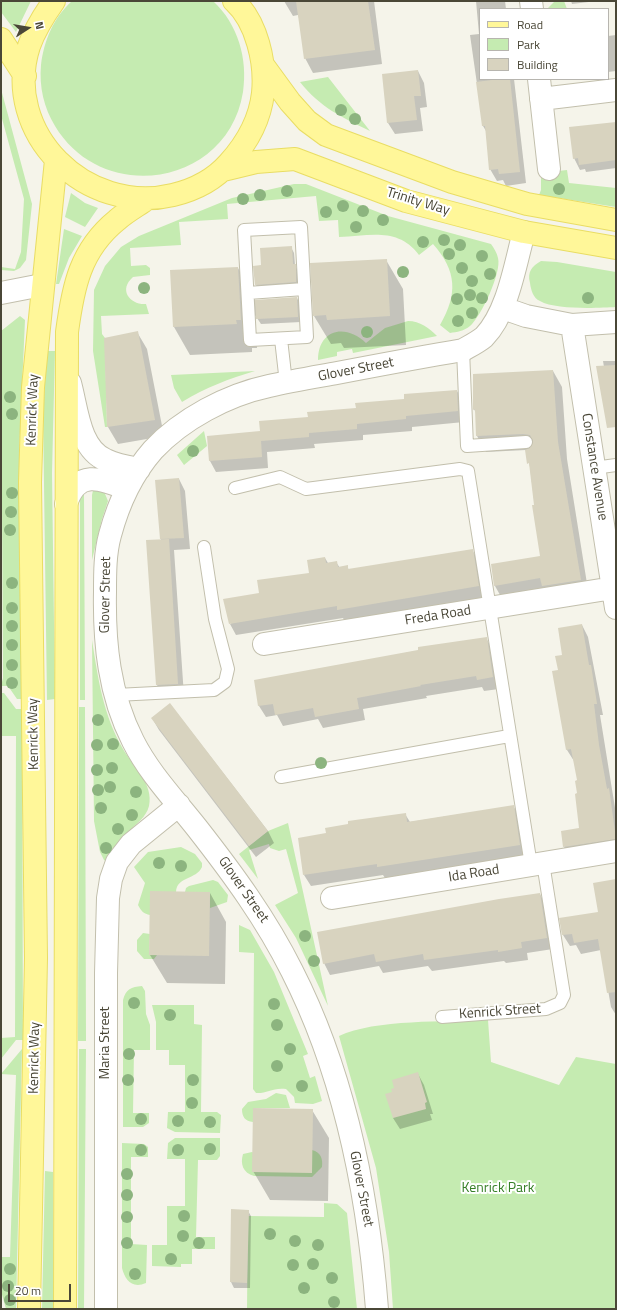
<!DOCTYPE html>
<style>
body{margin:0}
#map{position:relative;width:617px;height:1310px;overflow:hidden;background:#f5f4ea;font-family:"Titillium Web",sans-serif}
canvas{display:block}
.frame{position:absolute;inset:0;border:2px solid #4a4737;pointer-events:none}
.legend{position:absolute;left:479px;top:8px;width:130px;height:72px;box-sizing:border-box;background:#fff;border:1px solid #b7b5af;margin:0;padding:5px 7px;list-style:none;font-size:12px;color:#4a4737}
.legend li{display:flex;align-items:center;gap:8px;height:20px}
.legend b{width:20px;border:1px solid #b7b5af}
.north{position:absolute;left:8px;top:8px;width:40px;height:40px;-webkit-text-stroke:3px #fff;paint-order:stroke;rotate:78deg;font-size:11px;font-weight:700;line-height:16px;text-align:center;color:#4a4737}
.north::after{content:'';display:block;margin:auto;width:14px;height:18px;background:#4a4737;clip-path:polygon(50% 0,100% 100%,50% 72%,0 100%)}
.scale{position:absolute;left:8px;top:1284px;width:63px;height:18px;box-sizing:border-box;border:2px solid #4a4737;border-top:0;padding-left:5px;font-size:12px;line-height:14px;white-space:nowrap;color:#4a4737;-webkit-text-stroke:3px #fff;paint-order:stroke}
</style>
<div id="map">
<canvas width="617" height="1310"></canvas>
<div class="frame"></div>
<ul class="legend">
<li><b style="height:5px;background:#fff799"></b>Road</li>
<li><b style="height:11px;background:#c5ebb1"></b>Park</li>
<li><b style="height:11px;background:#d8d3bf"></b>Building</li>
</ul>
<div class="north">N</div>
<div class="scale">20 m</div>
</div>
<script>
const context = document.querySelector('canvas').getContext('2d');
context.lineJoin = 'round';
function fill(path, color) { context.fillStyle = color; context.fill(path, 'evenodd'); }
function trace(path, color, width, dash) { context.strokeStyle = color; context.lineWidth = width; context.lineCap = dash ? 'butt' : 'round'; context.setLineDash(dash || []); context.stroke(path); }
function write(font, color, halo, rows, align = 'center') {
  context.font = font + ' "Titillium Web",sans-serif'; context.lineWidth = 4; context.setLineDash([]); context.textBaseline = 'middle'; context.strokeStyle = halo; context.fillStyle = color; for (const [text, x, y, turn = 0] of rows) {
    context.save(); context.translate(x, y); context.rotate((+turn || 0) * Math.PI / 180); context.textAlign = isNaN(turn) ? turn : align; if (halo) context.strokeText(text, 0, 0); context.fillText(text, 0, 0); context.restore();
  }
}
fill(new Path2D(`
 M 1,1 L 31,1 L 16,32 L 1,12 Z
 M 72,1 L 213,1 C 238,24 248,59 243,92 C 228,186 103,206 55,126 C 44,108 39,87 41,65 C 44,41 53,18 72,1 Z
 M 555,1 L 564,1 L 567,9 L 547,9 Z
 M 328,77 L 370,131 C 340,116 321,108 300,82 Z
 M 1,89 L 32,204 L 26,260 L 20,268 L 14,271 L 1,270 L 1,267 L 15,269 L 21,252 L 24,199 L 1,115 Z
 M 567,170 L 569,183 L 616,188 L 616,207 L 539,195 L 541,190 L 541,173 Z
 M 294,184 L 306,184 L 388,216 L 491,244 C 494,248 497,253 498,258 C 502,272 481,317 470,326 C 464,331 457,332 450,333 L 440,325 C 458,294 457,271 433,244 L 419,255 C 398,227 370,236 339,237 L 338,220 L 319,221 L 316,196 L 227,204 L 228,219 L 179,222 L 181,245 L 130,248 L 131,266 L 146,265 L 150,268 L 150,275 L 133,277 C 118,290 130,305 146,304 L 149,314 L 101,316 L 102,334 L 105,338 L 107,427 L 105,427 L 93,351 L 94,290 L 105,266 L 121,247 L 139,236 L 232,198 Z
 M 71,193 L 85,203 L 98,208 L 85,227 L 65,217 Z
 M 64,229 L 82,236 L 69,258 L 59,284 L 56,284 Z
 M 541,261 L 557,262 L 616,272 L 616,307 C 598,308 555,310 540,301 C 533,298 531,290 530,283 C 527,272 532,266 541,261 Z
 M 20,316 L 25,320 L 19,454 L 23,699 L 17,699 L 8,686 L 1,686 L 3,678 L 1,331 Z
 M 408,321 C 420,321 429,328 437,336 L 353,353 L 352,349 L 337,352 L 337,356 L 318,360 C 318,329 346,323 366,343 L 385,328 Z
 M 47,351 L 55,351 L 52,473 L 55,699 L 47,700 L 43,413 Z
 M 255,371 C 229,379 206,387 182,402 L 174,388 L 171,375 Z
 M 204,431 L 207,446 L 184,465 L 177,455 Z
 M 94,486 L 103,489 L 108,501 L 102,519 L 92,560 L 92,495 Z
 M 84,494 L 85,700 L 80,700 L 80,497 Z
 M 92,640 C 98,678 103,715 123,749 C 133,766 154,784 149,806 C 146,818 136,823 129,832 C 122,842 116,853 109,863 L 104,860 L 100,852 L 94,821 Z
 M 1,693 L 4,693 L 16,709 L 22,709 L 23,1040 L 16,1040 L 1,1059 L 1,1038 L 15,1037 L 16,736 L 1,736 Z
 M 79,707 L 85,707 L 86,1041 L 78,1041 Z
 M 288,823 L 328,1006 L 296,938 L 275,905 L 298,893 L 286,849 L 279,851 L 270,848 L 269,844 L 249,850 L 258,879 L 239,854 L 268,831 Z
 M 181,847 L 195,854 L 202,863 L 202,867 C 196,880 177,876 176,892 L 150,915 C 144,914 141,911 138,905 L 145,883 L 134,867 L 148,852 Z
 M 213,880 L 218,882 L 228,895 L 227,902 L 210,908 L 210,892 L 185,892 L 186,888 L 189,886 Z
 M 239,925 L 250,930 L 274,972 L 308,1054 L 303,1056 L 310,1078 L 315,1076 L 322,1101 L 313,1104 L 295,1103 L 294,1097 L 286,1089 C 273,1087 266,1094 256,1093 L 253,1089 L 254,953 L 239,952 Z
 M 143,933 L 150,934 L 149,955 L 157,955 L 154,959 L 144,959 L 137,951 L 137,940 Z
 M 142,986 L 145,991 L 146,1014 L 150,1025 L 150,1050 L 134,1050 L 133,1113 L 149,1113 L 149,1123 L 143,1127 L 123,1127 L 123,1000 C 126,989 131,987 142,986 Z
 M 152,1005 L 194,1005 L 194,1024 L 202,1025 L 201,1112 L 217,1112 L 221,1115 L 220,1133 L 175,1132 L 167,1128 L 168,1112 L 185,1112 L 185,1065 L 169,1065 L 169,1050 L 156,1050 L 156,1022 Z
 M 488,1020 L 491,1062 L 559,1085 L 576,1057 L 616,1064 L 616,1309 L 393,1309 L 389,1252 L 376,1168 L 339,1036 C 375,1019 446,1022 488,1020 Z
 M 22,1049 L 16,1309 L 6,1309 L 1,1291 L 1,1257 L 10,1257 L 16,1075 L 1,1074 Z
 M 79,1049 L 86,1049 L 84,1309 L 78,1309 Z
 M 276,1093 L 286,1095 L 290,1108 L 253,1108 L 253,1122 C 245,1121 242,1117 242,1109 L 248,1102 L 266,1099 Z
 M 175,1138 L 220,1138 L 220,1156 L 217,1160 L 198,1160 L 196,1237 L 215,1237 L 215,1249 L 192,1249 L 192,1264 L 181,1264 L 181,1267 L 152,1266 L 152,1245 L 167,1245 L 167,1206 L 185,1206 L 185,1159 L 167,1159 L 168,1143 Z
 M 122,1143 L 144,1144 L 148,1147 L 148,1157 L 131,1157 L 131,1244 L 147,1245 L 146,1283 C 132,1289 125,1280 122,1268 Z
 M 312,1150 C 321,1152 323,1159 322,1167 L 312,1177 L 254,1176 C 243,1173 240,1164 243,1154 L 252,1152 L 312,1172 Z
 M 45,1171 L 53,1172 L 53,1309 L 42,1309 Z
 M 324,1203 L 337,1204 L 347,1213 L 357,1309 L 247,1309 L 248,1216 L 324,1217 Z`), '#c5ebb1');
fill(new Path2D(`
 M 284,1 L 374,1 L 382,64 L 313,73 L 305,58 L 299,18 L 298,15 L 293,16 Z
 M 476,1 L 505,1 L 506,9 L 480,9 L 480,79 L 514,79 L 526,183 L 506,186 L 503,180 L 497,181 L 490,169 L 486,131 L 483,126 L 470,35 L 479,34 Z
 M 571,1 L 597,1 L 572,4 Z
 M 616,35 L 616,71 L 608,72 L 608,36 Z
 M 418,71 L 424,83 L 427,107 L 420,108 L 423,131 L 395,134 L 388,123 Z
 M 616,123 L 616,168 L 586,172 L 585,169 L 580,170 L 574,158 Z
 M 291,247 L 294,253 L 295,265 L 298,271 L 299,287 L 259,290 L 256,285 Z
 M 386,260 L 403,289 L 406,345 L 344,348 L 341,343 L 331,344 L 314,316 Z
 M 238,268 L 254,296 L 255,301 L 297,298 L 300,304 L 301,322 L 261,324 L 255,315 L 257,348 L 252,348 L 252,352 L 190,355 L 174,327 L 171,271 Z
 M 137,332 L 147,349 L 164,436 L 118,444 L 108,427 L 106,339 Z
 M 603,361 L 616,361 L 616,411 L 604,367 Z
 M 553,371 L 562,387 L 567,459 L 589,596 L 504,602 L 495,586 L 492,565 L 541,557 L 530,467 L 526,450 L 486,452 L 477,436 L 476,413 L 474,409 Z
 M 457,391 L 463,402 L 464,422 L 412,427 L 412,431 L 363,435 L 363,440 L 314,444 L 315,448 L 267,452 L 268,468 L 216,472 L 210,461 L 208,437 L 261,432 L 309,418 Z
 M 179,479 L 185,491 L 190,549 L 174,550 L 184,696 L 163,697 L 157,685 L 148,541 L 161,540 L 156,481 Z
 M 472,550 L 479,561 L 485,597 L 345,622 L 343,618 L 236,635 L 230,624 L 310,574 L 325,558 L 328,563 L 336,562 L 340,568 L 347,566 L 349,570 Z
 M 582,625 L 588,637 L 603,715 L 600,715 L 616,814 L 616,851 L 571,858 L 564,847 L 580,829 L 578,781 L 574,761 L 567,750 L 553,672 L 559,671 L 563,656 Z
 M 486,638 L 493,650 L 499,689 L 484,691 L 482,687 L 426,696 L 427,698 L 363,709 L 365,720 L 323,728 L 318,719 L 283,726 L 277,715 L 266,717 L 259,706 L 255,681 Z
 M 170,704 L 268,831 L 274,843 L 256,857 L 159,730 L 152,718 Z
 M 513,806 L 520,817 L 526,856 L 385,878 L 383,875 L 311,886 L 304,875 L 327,833 L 405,814 L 410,822 Z
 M 616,880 L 616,1015 L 611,1007 L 601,950 L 581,954 L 576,945 L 570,946 L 563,935 L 561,919 L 599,913 Z
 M 210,893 L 226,922 L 225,984 L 167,983 L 150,955 Z
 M 540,894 L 546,906 L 553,949 L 527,953 L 528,960 L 506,963 L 504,961 L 432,971 L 428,966 L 383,973 L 379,966 L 330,975 L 324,963 Z
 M 418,1074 L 424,1085 L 433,1114 L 430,1114 L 432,1120 L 400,1129 L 393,1118 L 393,1092 L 395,1088 Z
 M 312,1110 L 329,1138 L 328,1201 L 270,1200 L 253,1171 Z
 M 232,1210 L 248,1211 L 251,1216 L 250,1288 L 234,1288 L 231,1282 Z`), '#0003');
fill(new Path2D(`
 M 296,1 L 368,1 L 375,50 L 304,59 Z
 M 418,70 L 421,96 L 414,96 L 417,120 L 387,123 L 382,74 Z
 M 500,79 L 510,79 L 520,172 L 499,174 L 498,169 L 489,170 L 485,126 L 482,126 L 476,82 Z
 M 616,122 L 616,160 L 579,165 L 578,158 L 573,159 L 569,127 Z
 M 292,246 L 293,264 L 296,264 L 296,282 L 255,285 L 253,266 L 261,265 L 260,248 Z
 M 387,259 L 390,316 L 327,320 L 326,315 L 313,316 L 310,263 Z
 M 238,267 L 241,320 L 236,320 L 237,324 L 173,327 L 170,270 Z
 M 297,297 L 298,317 L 256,319 L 255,300 Z
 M 138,331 L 155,420 L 107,427 L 104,338 Z
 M 616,365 L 616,427 L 607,428 L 596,366 Z
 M 553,370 L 558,442 L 581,580 L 542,586 L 540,578 L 494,586 L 491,564 L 540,556 L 532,505 L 534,505 L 529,463 L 527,464 L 525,450 L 530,448 L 533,441 L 530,435 L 523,434 L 476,436 L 475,409 L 473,410 L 473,374 Z
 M 457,390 L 458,411 L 406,416 L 406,419 L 357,424 L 357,429 L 309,433 L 309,437 L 261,441 L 262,457 L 209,461 L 207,436 L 260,431 L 259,421 L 308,417 L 307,412 L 356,408 L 355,403 L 404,399 L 404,394 Z
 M 179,478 L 184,538 L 160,539 L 155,480 Z
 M 169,539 L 178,684 L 156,685 L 146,540 Z
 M 473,549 L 479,586 L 337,610 L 337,606 L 229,624 L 223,599 L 259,593 L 257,580 L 309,573 L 307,560 L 325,557 L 326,563 L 337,561 L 338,567 L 348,565 L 348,569 Z
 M 582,624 L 589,665 L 591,665 L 597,704 L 594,704 L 599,745 L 607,789 L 609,788 L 616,839 L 563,847 L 561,831 L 579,828 L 575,794 L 577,793 L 575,781 L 577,780 L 571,749 L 566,750 L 552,671 L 558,670 L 555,656 L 562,655 L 558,628 Z
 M 487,637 L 493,677 L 477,680 L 476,676 L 420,685 L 421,686 L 357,698 L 359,709 L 315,717 L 313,708 L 275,715 L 273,704 L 258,706 L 254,680 L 418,650 L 418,647 Z
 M 170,703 L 268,831 L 249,846 L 151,718 Z
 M 514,805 L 520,845 L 377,867 L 377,864 L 303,875 L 298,838 L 326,833 L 325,828 L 348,824 L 348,821 L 406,813 L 407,822 Z
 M 616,879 L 616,992 L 607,993 L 598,939 L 574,943 L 572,934 L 562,935 L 559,918 L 598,912 L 593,883 Z
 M 150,891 L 210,892 L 209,956 L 149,955 Z
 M 540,893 L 547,938 L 521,942 L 522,948 L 498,952 L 498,950 L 424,960 L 423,954 L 376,962 L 374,954 L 323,964 L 317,932 L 499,899 Z
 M 418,1072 L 427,1102 L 425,1103 L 426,1109 L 393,1118 L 385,1094 L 392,1092 L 391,1089 L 394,1088 L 392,1080 Z
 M 253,1108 L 313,1109 L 312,1173 L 252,1172 Z
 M 231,1209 L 249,1210 L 247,1283 L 230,1282 Z`), '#d8d3bf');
const lane = new Path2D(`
 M 301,227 L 307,337 L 250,340 L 244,230 Z
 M 248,293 L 304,289
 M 281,339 L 286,383
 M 463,350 L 467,446 L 526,442
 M 594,468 L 616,465
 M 235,488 L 280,477 L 306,489 L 460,469 L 468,471 L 531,865
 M 116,695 L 214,690 L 225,682 L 228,669 L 215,619 L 204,547
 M 281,777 L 509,736
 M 442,1017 L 546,1009 L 560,1003 L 564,995 L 543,863`);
const street = new Path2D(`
 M 531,1 L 532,9
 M 539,79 L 549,169
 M 541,99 L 616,90
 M 1,293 L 42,285
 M 503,308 L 526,316 L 572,325 L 616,322
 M 572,325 L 616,608
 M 70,383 C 77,408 79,449 106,460 C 116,465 128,467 139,469
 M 66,504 C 77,469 100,478 127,489
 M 264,644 L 613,588
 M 332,898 L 616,851
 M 106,1309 L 106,973 L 108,898 L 111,879 L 117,862 L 131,844 L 179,805
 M 377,1309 C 368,1193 345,1075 292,971 C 266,919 233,874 197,828 C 175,800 149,773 133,741 C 109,694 104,643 105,592 C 105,573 105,553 110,535 C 118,505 132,474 153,450 C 182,419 227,395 269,386 C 291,381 315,377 337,373 C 379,365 421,357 463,350 C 470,346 478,342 484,337 C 508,312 515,265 524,232`);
const primary = new Path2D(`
 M 54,1 C 44,15 35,29 29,46 C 1,133 86,216 173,195 C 194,190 215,179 229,163 C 247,143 260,120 263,93 C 266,63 257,22 234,1
 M 1,39 L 25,76
 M 263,65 L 290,102 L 307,121 L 326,135 L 452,182 L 527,204 L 616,220
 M 223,170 L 256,162 L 295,159 L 406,201 L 524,232 L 616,248
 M 29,1309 L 36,958 L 30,482 L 33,387 L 56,160
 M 65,1309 L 67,332 C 73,287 80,250 117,220 C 126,212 137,206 147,199`);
trace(lane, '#c2bfac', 14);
trace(street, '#c2bfac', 24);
trace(primary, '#e9dd64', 24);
trace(lane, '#fff', 12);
trace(street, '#fff', 22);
trace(primary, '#fff799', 22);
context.fillStyle = '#8cb47f';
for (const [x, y] of [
 [341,110],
 [355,119],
 [559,189],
 [287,191],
 [260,195],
 [243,199],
 [343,206],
 [363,211],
 [326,212],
 [383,220],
 [356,227],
 [444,240],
 [423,242],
 [460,245],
 [449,254],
 [482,256],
 [462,268],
 [403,272],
 [490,274],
 [472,281],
 [144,288],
 [470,295],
 [482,298],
 [588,298],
 [457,299],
 [472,313],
 [458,321],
 [367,332],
 [10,397],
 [12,414],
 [193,451],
 [12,493],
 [11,512],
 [10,530],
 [12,583],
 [12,608],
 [12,626],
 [12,645],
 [12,665],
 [12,683],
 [98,720],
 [113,744],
 [97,745],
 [321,763],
 [112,768],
 [97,770],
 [110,787],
 [98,790],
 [136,792],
 [101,808],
 [132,815],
 [118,829],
 [106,848],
 [159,863],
 [181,866],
 [305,936],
 [314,961],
 [134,1003],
 [274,1004],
 [170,1015],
 [277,1025],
 [290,1049],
 [129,1054],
 [277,1066],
 [128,1080],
 [193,1080],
 [302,1086],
 [192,1103],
 [141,1119],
 [178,1121],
 [210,1122],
 [210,1149],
 [141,1150],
 [178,1150],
 [127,1174],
 [127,1195],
 [184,1216],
 [127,1217],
 [270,1234],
 [183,1236],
 [295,1241],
 [127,1243],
 [199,1243],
 [318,1245],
 [171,1259],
 [313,1264],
 [293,1265],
 [10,1269],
 [135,1274],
 [332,1278],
 [8,1286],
 [304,1288],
 [10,1300],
 [334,1302]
]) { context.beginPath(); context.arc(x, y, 6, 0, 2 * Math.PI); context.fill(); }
write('14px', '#4a4737', '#fff', [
 ["Trinity Way",418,202,17],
 ["Glover Street",356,370,-11],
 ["Kenrick Way",33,410,-88],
 ["Constance Avenue",594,467,81],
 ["Glover Street",106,595,-89],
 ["Freda Road",438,616,-9],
 ["Kenrick Way",34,734,-91],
 ["Ida Road",474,874,-9],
 ["Glover Street",243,890,55],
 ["Kenrick Street",500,1012,-4],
 ["Maria Street",106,1043,-90],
 ["Kenrick Way",35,1058,-89],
 ["Glover Street",361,1189,79]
]);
write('14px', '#367f27', '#fff', [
 ["Kenrick Park",498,1189]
]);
</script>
